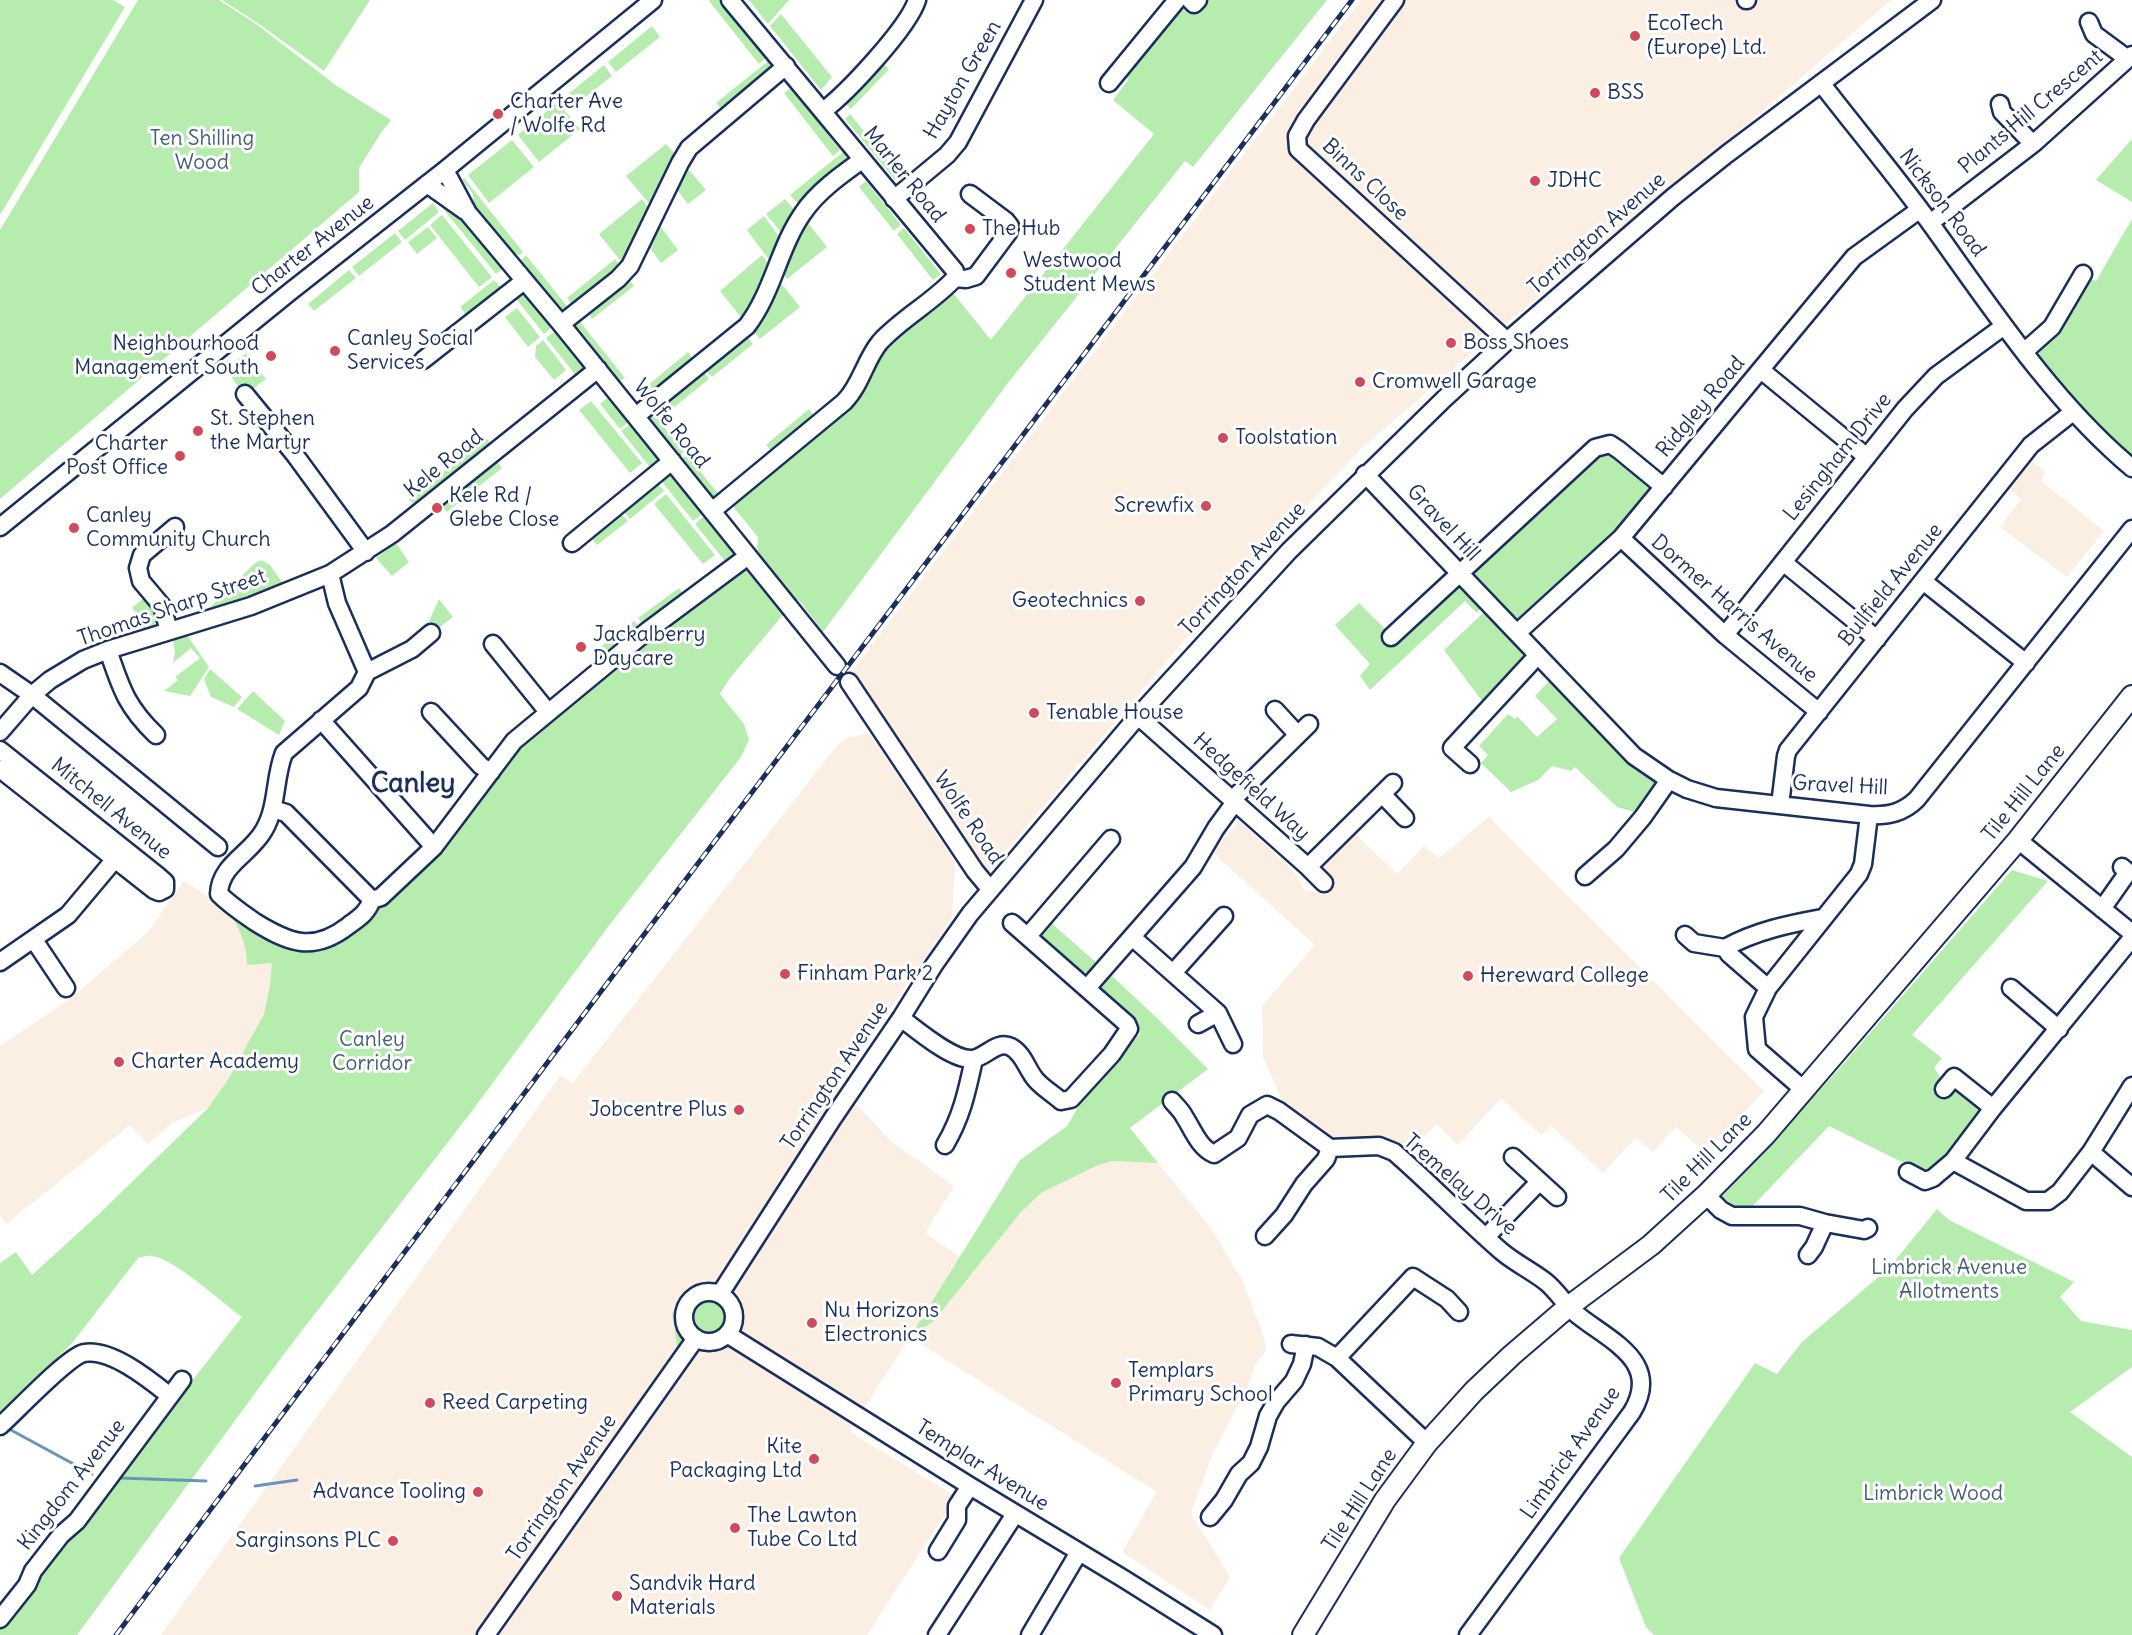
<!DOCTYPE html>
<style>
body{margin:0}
canvas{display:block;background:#fff}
</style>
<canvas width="2132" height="1635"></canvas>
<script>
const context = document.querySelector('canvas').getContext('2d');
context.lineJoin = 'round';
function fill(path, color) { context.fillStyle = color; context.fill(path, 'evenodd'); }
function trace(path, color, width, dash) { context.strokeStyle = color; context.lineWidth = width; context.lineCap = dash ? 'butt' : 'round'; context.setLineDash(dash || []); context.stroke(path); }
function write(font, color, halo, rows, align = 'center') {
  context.font = font + ' Delius,sans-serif'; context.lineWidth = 6; context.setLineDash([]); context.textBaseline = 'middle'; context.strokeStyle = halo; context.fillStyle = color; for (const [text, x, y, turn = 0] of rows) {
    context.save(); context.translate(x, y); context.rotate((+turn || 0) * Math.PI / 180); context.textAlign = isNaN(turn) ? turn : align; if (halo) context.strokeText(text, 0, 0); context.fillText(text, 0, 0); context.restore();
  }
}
fill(new Path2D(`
 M 1361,0 L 1891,0 L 1697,167 L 1497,331 L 1360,450 L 1221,597 L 986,874 L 850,674 Z
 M 2030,460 L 2045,471 L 2041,481 L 2104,531 L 2067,577 L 2000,527 L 2021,499 L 2007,487 Z
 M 870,733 L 955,862 L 952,918 L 838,1085 L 892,1142 L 954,1186 L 925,1233 L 961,1257 L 911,1336 L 934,1321 L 1021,1212 L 1041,1193 L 1096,1166 L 1112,1161 L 1158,1163 L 1210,1227 L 1242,1280 L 1264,1337 L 1266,1351 L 1256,1363 L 1246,1390 L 1213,1453 L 1191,1513 L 1230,1577 L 1210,1610 L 1122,1552 L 1157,1492 L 910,1337 L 849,1431 L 956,1497 L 867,1635 L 161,1635 L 561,1075 L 572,1084 L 836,747 L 846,738 Z
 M 1489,817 L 1764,1091 L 1706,1154 L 1676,1127 L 1653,1152 L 1636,1137 L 1603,1173 L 1551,1126 L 1541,1135 L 1501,1098 L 1458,1145 L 1436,1124 L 1410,1152 L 1387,1139 L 1365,1136 L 1334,1141 L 1283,1103 L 1263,1056 L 1262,1006 L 1315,945 L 1212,852 L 1239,821 L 1290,867 L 1305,890 L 1318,892 L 1332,877 L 1323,868 L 1322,864 L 1353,832 L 1397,874 L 1424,846 L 1439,858 Z
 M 184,881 L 226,907 L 242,932 L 247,951 L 272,963 L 270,985 L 264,1014 L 250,1042 L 229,1078 L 208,1108 L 172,1123 L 148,1144 L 130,1125 L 6,1224 L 0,1216 L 0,1046 L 70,999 L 148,932 Z`), '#fbeee3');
fill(new Path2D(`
 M 0,0 L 113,0 L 125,7 L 0,215 Z
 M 138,0 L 219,0 L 256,24 L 337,86 L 391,120 L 381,133 L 359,168 L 359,192 L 0,499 L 0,230 Z
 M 222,0 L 370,0 L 324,71 L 262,26 Z
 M 710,0 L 719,0 L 766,58 L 759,64 L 709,1 Z
 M 749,0 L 789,0 L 768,24 Z
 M 1205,0 L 1327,0 L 1193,167 L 1185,161 L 1008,383 L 823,632 L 799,600 L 782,616 L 730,678 L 720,694 L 744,724 L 749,740 L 741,757 L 611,923 L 472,1111 L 287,1350 L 77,1635 L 0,1635 L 0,1629 L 33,1585 L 38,1574 L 73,1533 L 242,1317 C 221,1302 175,1259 152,1256 C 148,1255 142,1257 138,1258 L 73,1342 L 0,1413 L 0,1263 L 16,1252 L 32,1275 L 100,1213 L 208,1108 L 229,1078 L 264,1014 L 270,985 L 272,963 L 247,965 C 247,941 238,927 226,907 L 283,944 L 353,932 L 434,858 L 482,799 L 524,741 L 593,689 L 644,645 L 760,556 L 757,552 L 758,537 L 730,503 L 853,403 L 883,351 L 953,293 L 991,340 L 1154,134 L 1113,100 L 1128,80 L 1126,74 L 1178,8 L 1192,13 L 1198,12 Z
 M 781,14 L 832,77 L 821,90 L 770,26 Z
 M 652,26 L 660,37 L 616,72 L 608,62 Z
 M 768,61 L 776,70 L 724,112 L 716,103 Z
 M 880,61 L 889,69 L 851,109 L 845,103 Z
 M 604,65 L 612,76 L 569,110 L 561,100 Z
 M 791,88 L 840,150 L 833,156 L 784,93 Z
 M 558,102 L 580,129 L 539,162 L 518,135 Z
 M 850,114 L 899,175 L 895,180 L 845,119 Z
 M 512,140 L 534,167 L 489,203 L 468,175 Z
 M 2131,140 L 2132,141 L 2132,202 L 2096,180 Z
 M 666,144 L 677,156 L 653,208 L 626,176 Z
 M 843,152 L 850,162 L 801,207 L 790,195 Z
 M 684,164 L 706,190 L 688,204 L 674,186 Z
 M 464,178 L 523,252 L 520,255 L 513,253 L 474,205 L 473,194 L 462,180 Z
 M 866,181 L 901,225 L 894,231 L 859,187 Z
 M 443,196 L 507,265 L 496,274 L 436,200 Z
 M 642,199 L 651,211 L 624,265 L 599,234 Z
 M 785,199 L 796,212 L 785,237 L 766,214 Z
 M 433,203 L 439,212 L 405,240 L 398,231 Z
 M 442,215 L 492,277 L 479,287 L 430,225 Z
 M 764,216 L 783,242 L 772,264 L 747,230 Z
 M 804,218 L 827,247 L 787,279 L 780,271 Z
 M 2132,219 L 2132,458 L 2084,415 L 2039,355 L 2041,344 L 2087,277 L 2096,281 Z
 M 657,222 L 678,250 L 661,263 L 647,244 Z
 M 428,227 L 437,238 L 417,254 L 408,242 Z
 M 904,228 L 941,274 L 933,280 L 897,234 Z
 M 395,233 L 402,242 L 359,276 L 352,267 Z
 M 526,255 L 570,310 L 562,313 L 522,265 L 522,259 Z
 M 762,255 L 771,267 L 744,321 L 720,291 Z
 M 615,259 L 621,268 L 574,307 L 567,298 Z
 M 349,270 L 356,278 L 314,311 L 308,304 Z
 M 627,277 L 634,286 L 592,319 L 586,310 Z
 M 777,278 L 800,307 L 760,339 L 752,329 Z
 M 494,280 L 503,290 L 468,318 L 460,307 Z
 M 521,291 L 528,293 L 554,325 L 544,334 L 513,295 Z
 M 517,308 L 540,337 L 528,347 L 505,317 Z
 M 577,318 L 625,378 L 617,383 L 572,327 L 572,323 Z
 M 555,331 L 558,331 L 587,369 L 578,378 L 546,338 Z
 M 746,335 L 753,344 L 712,377 L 704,368 Z
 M 543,340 L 566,370 L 554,380 L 535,357 L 536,346 Z
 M 688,352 L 695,362 L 649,400 L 641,391 Z
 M 246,353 L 266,379 L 251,390 L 248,386 L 241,391 L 226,369 Z
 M 702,370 L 709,379 L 662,417 L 654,408 Z
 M 610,396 L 631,420 L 620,429 L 600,404 Z
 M 591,401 L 642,463 L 630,473 L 579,410 Z
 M 809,409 L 816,418 L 773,453 L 766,445 Z
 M 651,411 L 684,452 L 677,458 L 648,419 Z
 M 633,422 L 659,457 L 657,466 L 653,471 L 621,431 Z
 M 486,438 L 493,446 L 418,505 L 408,500 Z
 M 1610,451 L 1656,488 L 1625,528 L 1523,622 L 1516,622 L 1467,568 L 1595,453 Z
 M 687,455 L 720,496 L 711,499 L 680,460 Z
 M 496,460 L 502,468 L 447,512 L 440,504 Z
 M 671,472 L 705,512 L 693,521 L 659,478 Z
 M 656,481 L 664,491 L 630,519 L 621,508 Z
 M 666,494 L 715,555 L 703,564 L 654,504 Z
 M 618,510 L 628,521 L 597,545 L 588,534 Z
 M 707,514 L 735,550 L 737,555 L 729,566 L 695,524 Z
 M 396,543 L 409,562 L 392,576 L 376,558 Z
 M 261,560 L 270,565 L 284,585 L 207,610 L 255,563 Z
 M 1457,585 L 1464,590 L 1481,608 L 1477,613 L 1465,601 L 1370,690 L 1360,676 L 1370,664 L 1335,625 L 1359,603 L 1396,640 Z
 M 679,588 L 684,595 L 646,624 L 642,623 L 638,618 Z
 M 145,597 L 157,612 L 158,620 L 154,626 L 141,630 L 136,613 L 132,608 Z
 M 439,599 L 453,617 L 436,630 L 429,621 Z
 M 1484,612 L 1527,659 L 1474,719 L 1469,712 L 1482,701 L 1444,650 Z
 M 634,621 L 638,625 L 634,632 L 601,660 L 599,659 L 597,655 L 601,652 L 598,649 Z
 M 187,635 L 209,667 L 190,696 L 164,691 L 178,680 L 175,677 L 200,658 L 191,648 L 173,663 L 175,652 L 173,640 Z
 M 210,669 L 242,697 L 234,707 L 211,697 L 204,679 Z
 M 1550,680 L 1627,761 L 1656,782 L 1656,785 L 1637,813 L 1617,807 L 1575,767 L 1571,771 L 1552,766 L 1538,780 L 1511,792 L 1481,763 L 1488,755 L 1479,746 L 1508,714 L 1515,719 L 1517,716 L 1537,737 L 1557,719 L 1535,696 Z
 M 253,691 L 285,721 L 279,735 L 237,709 Z
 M 2012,870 L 2048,881 L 1912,1035 L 1942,1058 L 1934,1068 L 1942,1079 L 1938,1091 L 1945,1097 L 1953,1091 L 1963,1093 L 1982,1111 L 1934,1174 L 1926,1178 L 1910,1166 L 1829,1126 L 1746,1213 L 1722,1197 L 1837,1071 Z
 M 1049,921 L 1098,964 L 1088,973 L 1079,971 L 1039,935 Z
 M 1112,976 L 1156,1017 L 1208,1069 L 1130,1128 L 1158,1163 L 1112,1161 L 1096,1166 L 1041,1193 L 1021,1212 L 934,1321 L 910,1337 L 1020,1160 L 1067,1126 L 1087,1092 L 1140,1034 L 1136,1022 L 1101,988 Z
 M 1937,1209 L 1949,1220 L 2074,1282 L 2060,1297 L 2081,1321 L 2132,1330 L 2132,1367 L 2070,1412 L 2132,1457 L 2132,1635 L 1654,1635 L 1646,1627 L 1619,1558 L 1755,1363 L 1777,1374 L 1802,1342 L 1889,1268 Z
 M690 1318a19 19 0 1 1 38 0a19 19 0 1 1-38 0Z
 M 672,1311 L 675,1314 L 684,1344 L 631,1418 L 627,1418 L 677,1347 Z`), '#b6edaf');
trace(new Path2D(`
 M 9,1429 L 92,1474
 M 120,1478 L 206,1481
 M 255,1486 L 297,1480`), '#6a93bd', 3);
const minor = new Path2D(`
 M 730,0 L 955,271 L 955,278
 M 1190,0 L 1194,4 L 1198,0
 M 1395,0 L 1306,120 L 1297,136 L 1298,149 L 1507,341
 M 1746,0 L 1747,0
 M 2089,22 L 2094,34 L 2128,59
 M 1109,83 L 1177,0
 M 1821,83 C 1858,131 1897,177 1933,227 C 1992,309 2054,403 2132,468
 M 2000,104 L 2002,112 L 2033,144
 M 823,111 C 847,93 908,28 917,0
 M 445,170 L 468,213 L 561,324 L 837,666
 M 427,184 L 465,211
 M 894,199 L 947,155 L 958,142 L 1034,0
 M 1930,223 L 2033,144 L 2132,55
 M 955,278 L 966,279 L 976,276 L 1008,233 L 1010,226 L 1006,221 L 970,194
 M 561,324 L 618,279 L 630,266 L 680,163 L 689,148 L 786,66
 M 2025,351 L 2052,327 L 2083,274
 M 423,360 L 524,281
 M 1761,370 L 1867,457
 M 245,394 L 295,455 L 366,552
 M 636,416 L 747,326 C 773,292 779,247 803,213 C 817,192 841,175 862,160
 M 1365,474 L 1634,756 L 1669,780 L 1687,789 L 1716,798 L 1869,815 C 1888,816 1903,813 1917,799 L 2132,529
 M 712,511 L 844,402 C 861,385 865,360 880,342 C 902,318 933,302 955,278
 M 0,527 L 291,291 L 445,170 L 653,0
 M 1621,538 L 1725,635 L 1819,712
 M 572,543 L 672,461
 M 1783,562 L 1877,639
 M 330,574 L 337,603 L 367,672 L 359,688 L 284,753 C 274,778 278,806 264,830 C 251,854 220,864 219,894 C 230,905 242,913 255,922 C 289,943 313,953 348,926 C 360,917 366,914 372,900 L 381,897 L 434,847 L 514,741 L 646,632 L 748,556
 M 1923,581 L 2026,663
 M 169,631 L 162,606 L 141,581 L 138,568 L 142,555 L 175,527
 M 1517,633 L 1621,538 L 1854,257 L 1919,210
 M 1725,635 L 1905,409 L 1936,376 L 2004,326
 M 1391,637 L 1595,448 L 1610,444 L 1619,450 L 1664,487
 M 493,644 L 548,712
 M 108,650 C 121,688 126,706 156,735
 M 367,672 L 412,649 L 431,633
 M 0,673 L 32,695 L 218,847
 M 849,682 L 975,871 L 990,889
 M 1275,710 L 1297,734
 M 431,712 L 481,766 L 491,772
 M 1138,716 L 1308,867 L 1393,783
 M 321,720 L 434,847
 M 0,732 L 32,695 L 50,680 L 83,660 L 108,650 L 251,606 L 330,574 L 392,534 L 598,369
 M 0,750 L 157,875 L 165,882 L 165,889 L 159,892 L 154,890 L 0,769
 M 1470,764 L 1452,748 L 1538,655
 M 1383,795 L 1405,818
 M 1232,800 L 1309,724
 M 1780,805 L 1786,756 L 1788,750 L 2031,445 L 2073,412
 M 273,809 L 286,813 L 372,900
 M 2018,840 L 2132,933
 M 1308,867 L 1324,883
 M 1585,876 L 1616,849 L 1643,817 L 1669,780
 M 2102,909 L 2128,872 L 2122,867
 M 1685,935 L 1694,943 L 1725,948
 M 1028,936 L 1111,839
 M 1132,937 L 1218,1013 L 1233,1044
 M 34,940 L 66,988
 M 0,962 L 68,915 L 115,859 L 119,850
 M 1173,973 L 1224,916
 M 1087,988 L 1193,867 L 1216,828 L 1235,802
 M 1768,988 L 1729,954 L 1725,948 C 1755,931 1789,924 1822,918
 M 2011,988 L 2059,1029
 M 901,1018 C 917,1030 953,1061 973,1059 C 986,1057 997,1040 1011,1047 C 1024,1054 1027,1070 1036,1080 C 1043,1088 1053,1094 1061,1101 L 1071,1099 L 1112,1054 L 1129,1029 L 1127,1024 L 1012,923
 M 1198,1024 L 1218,1013
 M 1944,1089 L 1954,1077 L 1993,1108
 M 1804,1090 L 1757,1049 L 1754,1017 L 1768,988 L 1859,874 L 1863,864 L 1869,815
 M 1172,1101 C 1176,1106 1181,1110 1184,1116 C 1192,1128 1199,1148 1214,1154 L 1238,1138 L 1250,1115 L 1267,1105 L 1279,1111 L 1330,1148 L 1379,1146 L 1394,1152 C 1431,1184 1464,1219 1501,1251 C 1515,1263 1532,1271 1546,1282 C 1557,1291 1564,1303 1574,1312 C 1592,1328 1625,1344 1636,1365 C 1645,1381 1641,1397 1632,1412 L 1468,1635
 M 945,1145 C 962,1116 967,1091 974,1059
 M 2091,1152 L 2132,1187
 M 1513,1157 L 1557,1197
 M 1953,1161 L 2026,1201 L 2048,1201 L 2060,1192 L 2091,1152 L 2132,1086
 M 1908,1172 L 1925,1181 L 1933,1178 L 1953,1161 L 1993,1108 L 2132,938
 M 1706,1195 L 1721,1210 L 1732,1216 L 1800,1216 L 1825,1223 L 1814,1247 L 1808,1255
 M 1825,1223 L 1864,1230 L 1868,1228
 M 1265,1236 L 1284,1215 L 1304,1184 L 1326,1159 L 1330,1148
 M 1486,1237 L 1539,1182
 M684 1317a25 25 0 1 1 50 0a25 25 0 1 1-50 0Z
 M 720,1294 L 833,1118 L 901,1018 L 934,965 L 970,914 L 1138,716 L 1289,551 L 1444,399 L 1507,341 L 1673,197 L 1727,154 L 1932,0
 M 727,1334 L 970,1486 L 1124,1579 L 1213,1635
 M 1291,1344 L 1318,1347 L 1337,1358 L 1427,1443
 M 1337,1358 L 1413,1277 L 1447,1299 L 1459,1312
 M 0,1426 C 16,1412 67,1357 84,1353 C 111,1348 150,1380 170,1396
 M 1210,1517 L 1224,1500 L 1239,1474 L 1251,1463 L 1259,1447 L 1268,1416 L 1276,1402 L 1294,1381 L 1302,1364 L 1306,1345
 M 938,1551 L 957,1520 L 957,1506 L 970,1486
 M 0,1619 L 27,1585 L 33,1571 L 61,1535 L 77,1521 L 182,1380
 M 486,1635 L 696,1338
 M 937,1635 L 1015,1514
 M 1030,1635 L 1079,1552`);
const major = new Path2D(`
 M 1303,1635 L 1385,1500 L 1427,1443 L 1474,1391 L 1512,1355 L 1568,1307 L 1651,1245 L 1706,1195 L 1766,1134 L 2018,840 L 2132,696`);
trace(minor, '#1b2f5e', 21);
trace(major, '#1b2f5e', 24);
trace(minor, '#fff', 16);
trace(major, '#fff', 20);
const rail = new Path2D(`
 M 116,1635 C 376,1289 636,944 898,600 L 1352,0`);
trace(rail, '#1b2f5e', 5);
trace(rail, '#fff', 3, [9]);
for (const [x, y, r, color] of [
 [1635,36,6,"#d1495b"],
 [1595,93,6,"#d1495b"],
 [498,114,6,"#d1495b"],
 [1535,181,6,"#d1495b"],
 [970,229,6,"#d1495b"],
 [1011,273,6,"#d1495b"],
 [1451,343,6,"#d1495b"],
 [335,351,6,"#d1495b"],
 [271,356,6,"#d1495b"],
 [1360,382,6,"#d1495b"],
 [198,431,6,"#d1495b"],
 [1223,438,6,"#d1495b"],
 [180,456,6,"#d1495b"],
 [1206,506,6,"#d1495b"],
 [437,508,6,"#d1495b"],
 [74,528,6,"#d1495b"],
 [1140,601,6,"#d1495b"],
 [581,647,6,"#d1495b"],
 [1034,713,6,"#d1495b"],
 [785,974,6,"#d1495b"],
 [1468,976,6,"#d1495b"],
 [119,1062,6,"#d1495b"],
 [739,1110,6,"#d1495b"],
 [812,1323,6,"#d1495b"],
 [1116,1383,6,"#d1495b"],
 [430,1403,6,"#d1495b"],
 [814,1459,6,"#d1495b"],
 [478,1492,6,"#d1495b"],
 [735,1528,6,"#d1495b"],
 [393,1541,6,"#d1495b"],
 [617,1596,6,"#d1495b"]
]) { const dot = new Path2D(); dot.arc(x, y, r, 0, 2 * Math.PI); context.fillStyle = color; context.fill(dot); trace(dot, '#fff', 2); }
write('21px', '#1b2f5e', '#fff', [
 ["EcoTech",1647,24],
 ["(Europe) Ltd.",1647,48],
 ["BSS",1607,93],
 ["Charter Ave",510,102],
 ["/ Wolfe Rd",510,126],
 ["JDHC",1547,181],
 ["The Hub",982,229],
 ["Westwood",1023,261],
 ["Student Mews",1023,285],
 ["Canley Social",347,339],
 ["Services",347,363],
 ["Boss Shoes",1463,343],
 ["Neighbourhood",259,344,"right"],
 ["Management South",259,368,"right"],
 ["Cromwell Garage",1372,382],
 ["St. Stephen",210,419],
 ["the Martyr",210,443],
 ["Toolstation",1235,438],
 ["Charter",168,444,"right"],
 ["Post Office",168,468,"right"],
 ["Kele Rd /",449,496],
 ["Glebe Close",449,520],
 ["Screwfix",1194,506,"right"],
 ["Canley",86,516],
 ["Community Church",86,540],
 ["Geotechnics",1128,601,"right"],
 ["Jackalberry",593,635],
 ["Daycare",593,659],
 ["Tenable House",1046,713],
 ["Finham Park 2",797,974],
 ["Hereward College",1480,976],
 ["Charter Academy",131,1062],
 ["Jobcentre Plus",727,1110,"right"],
 ["Nu Horizons",824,1311],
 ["Electronics",824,1335],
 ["Templars",1128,1371],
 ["Primary School",1128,1395],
 ["Reed Carpeting",442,1403],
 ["Kite",802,1447,"right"],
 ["Packaging Ltd",802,1471,"right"],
 ["Advance Tooling",466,1492,"right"],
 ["The Lawton",747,1516],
 ["Tube Co Ltd",747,1540],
 ["Sarginsons PLC",381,1541,"right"],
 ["Sandvik Hard",629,1584],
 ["Materials",629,1608]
], 'left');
write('21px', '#1b2f5e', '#fff', [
 ["Hayton Green",963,80,-60],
 ["Plants Hill Crescent",2031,112,-40],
 ["Marler Road",904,175,51],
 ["Binns Close",1365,180,43],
 ["Nickson Road",1942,203,53],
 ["Torrington Avenue",1597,234,-41],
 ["Charter Avenue",313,246,-38],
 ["Ridgley Road",1701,407,-50],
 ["Wolfe Road",671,424,51],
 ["Lesingham Drive",1838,457,-51],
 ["Kele Road",444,464,-39],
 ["Gravel Hill",1443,523,47],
 ["Torrington Avenue",1243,569,-47],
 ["Bullfield Avenue",1891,585,-51],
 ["Thomas Sharp Street",172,608,-19],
 ["Dormer Harris Avenue",1734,609,41],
 ["Gravel Hill",1840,786,3],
 ["Hedgefield Way",1251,787,42],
 ["Tile Hill Lane",2024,793,-51],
 ["Mitchell Avenue",111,809,39],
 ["Wolfe Road",968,818,56],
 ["Torrington Avenue",835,1076,-56],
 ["Tile Hill Lane",1707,1158,-45],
 ["Tremelay Drive",1460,1185,41],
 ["Limbrick Avenue",1571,1453,-55],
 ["Templar Avenue",982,1466,32],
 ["Kingdom Avenue",72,1485,-52],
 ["Torrington Avenue",562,1488,-55],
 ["Tile Hill Lane",1360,1500,-57]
]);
write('21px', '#425e72', '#fff', [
 ["Ten Shilling",202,139],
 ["Wood",202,163],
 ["Canley",372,1040],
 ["Corridor",372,1064],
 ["Limbrick Avenue",1949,1268],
 ["Allotments",1949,1292],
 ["Limbrick Wood",1933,1494]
]);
write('bold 27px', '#1b2f5e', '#fff', [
 ["Canley",413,784]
]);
</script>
